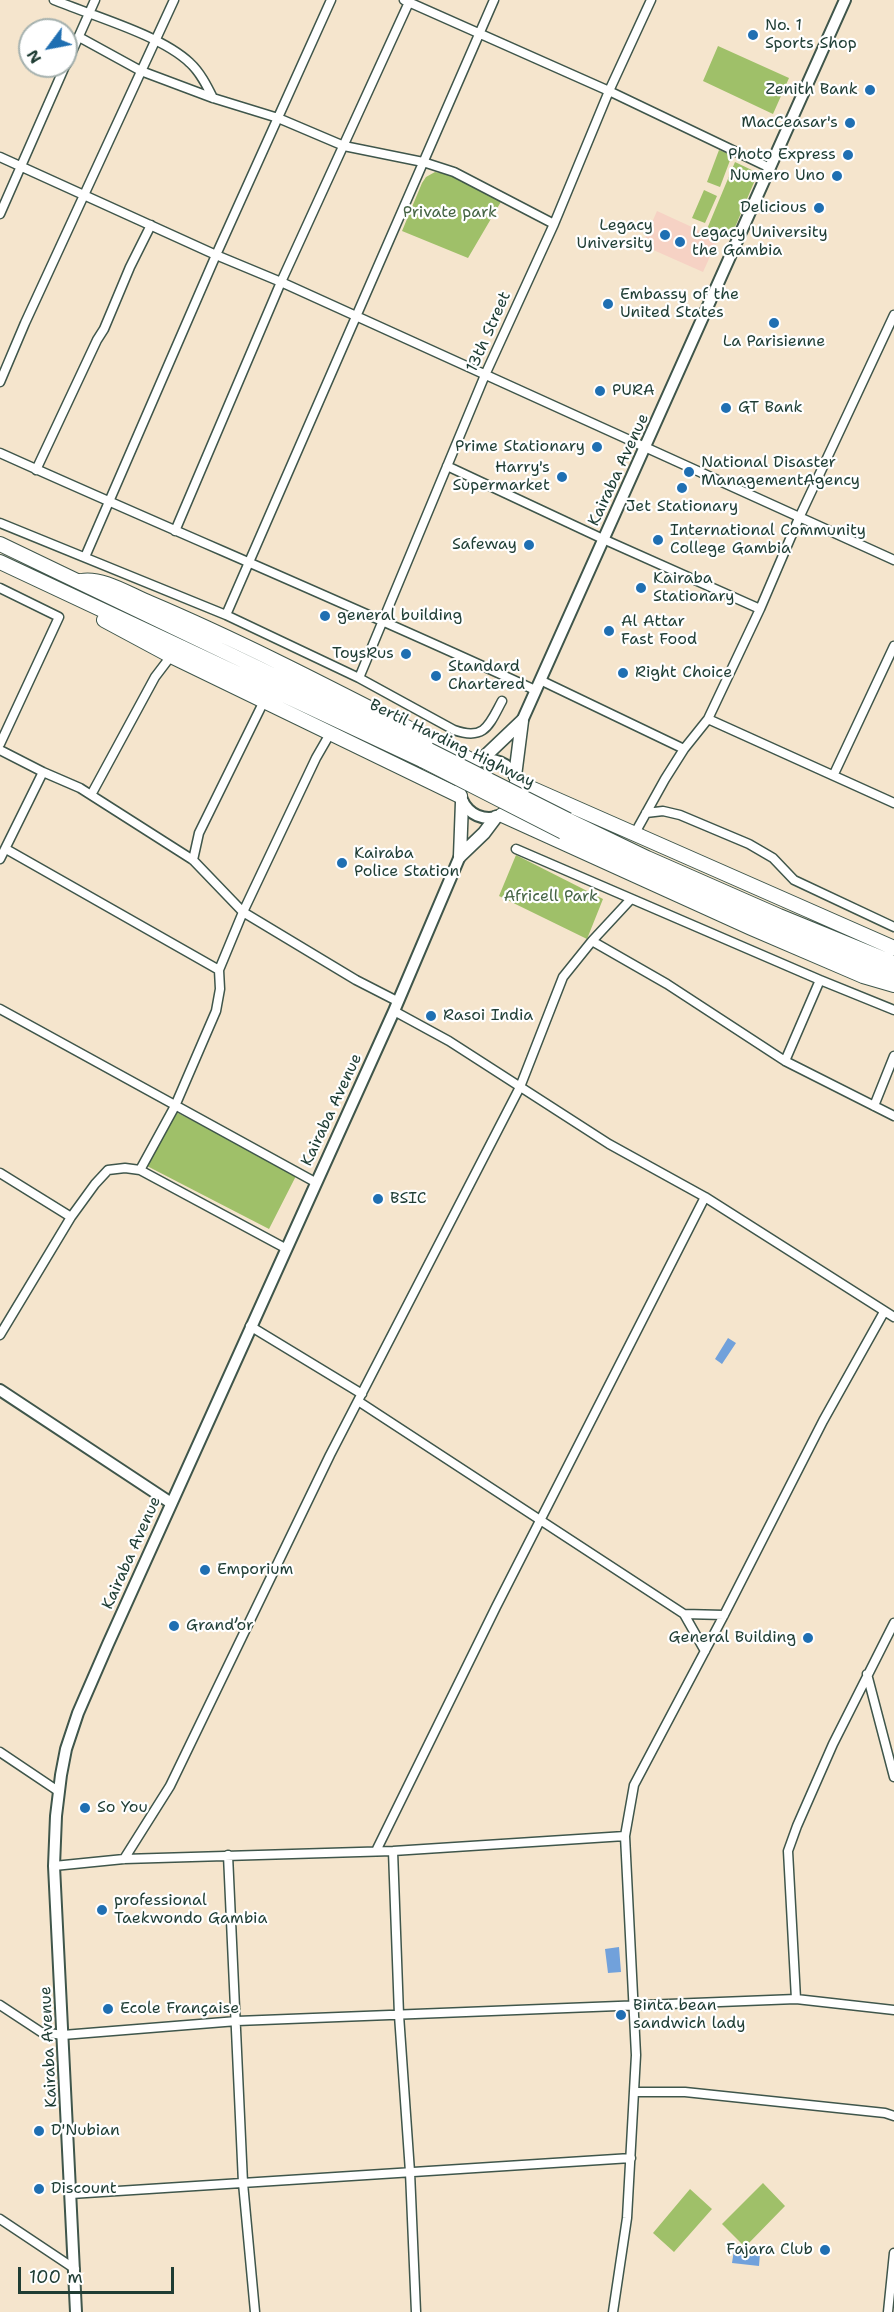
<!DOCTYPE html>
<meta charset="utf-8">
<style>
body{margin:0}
#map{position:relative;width:894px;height:2312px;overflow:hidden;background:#f5e5cd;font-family:"Shantell Sans",sans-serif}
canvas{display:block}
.north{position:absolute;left:18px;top:18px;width:60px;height:60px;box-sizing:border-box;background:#fff;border:2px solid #a5b1ae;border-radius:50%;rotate:238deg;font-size:16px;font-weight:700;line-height:24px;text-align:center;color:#1f3d34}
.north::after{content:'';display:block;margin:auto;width:21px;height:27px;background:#1f6fb2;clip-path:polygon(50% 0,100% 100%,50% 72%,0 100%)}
.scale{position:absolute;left:18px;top:2267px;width:156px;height:27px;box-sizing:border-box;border:3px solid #1f3d34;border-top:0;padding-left:8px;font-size:18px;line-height:21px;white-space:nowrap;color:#1f3d34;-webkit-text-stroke:4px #fff;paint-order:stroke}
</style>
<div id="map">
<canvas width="894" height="2312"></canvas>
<div class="north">N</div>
<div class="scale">100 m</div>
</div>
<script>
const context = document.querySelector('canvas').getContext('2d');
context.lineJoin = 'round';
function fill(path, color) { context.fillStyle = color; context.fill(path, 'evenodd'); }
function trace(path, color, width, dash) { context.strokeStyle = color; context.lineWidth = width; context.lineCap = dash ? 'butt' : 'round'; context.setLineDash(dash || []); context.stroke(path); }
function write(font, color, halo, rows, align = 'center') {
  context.font = font + ' "Shantell Sans",sans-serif'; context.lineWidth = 4.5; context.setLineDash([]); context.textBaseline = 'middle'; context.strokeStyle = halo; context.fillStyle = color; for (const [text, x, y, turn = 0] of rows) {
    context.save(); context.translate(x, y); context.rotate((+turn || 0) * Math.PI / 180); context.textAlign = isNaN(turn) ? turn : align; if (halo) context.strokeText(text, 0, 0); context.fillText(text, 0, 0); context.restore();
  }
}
fill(new Path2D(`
 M 657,211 L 718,239 L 703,272 L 642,245 Z`), '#f6d2c4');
fill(new Path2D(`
 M 718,46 L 789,78 L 773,114 L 703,81 Z
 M 719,150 L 732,155 L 720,187 L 707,182 Z
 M 735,162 L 758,173 L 730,239 L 707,229 Z
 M 435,172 L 452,175 L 502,200 L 468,258 L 402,231 L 422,183 L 426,177 Z
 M 704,190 L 717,196 L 705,223 L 692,218 Z
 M 516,855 L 603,899 L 587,939 L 499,896 Z
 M 174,1111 L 297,1174 L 269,1229 L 147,1166 Z
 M 763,2183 L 785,2206 L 745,2247 L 722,2224 Z
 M 690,2189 L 712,2209 L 674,2252 L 653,2233 Z`), '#9fc069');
fill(new Path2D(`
 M 728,1338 L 736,1343 L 722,1364 L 715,1359 Z
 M 619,1947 L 621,1972 L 608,1973 L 605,1949 Z
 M 734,2250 L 760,2253 L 759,2266 L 732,2263 Z`), '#71a1db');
const minor = new Path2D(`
 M 54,0 C 93,16 161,35 190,63 C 200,72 207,86 213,98
 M 404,0 L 609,91 L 770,168
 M 79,37 L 141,71 L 213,98 L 278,118 L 344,146 L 423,162 L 454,172 L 554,224
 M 66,65 L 95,0
 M 0,157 L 216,255 L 281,282 L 894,560
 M 0,214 L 65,66
 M 0,382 L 25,323 L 174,0
 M 0,453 C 178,533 358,608 535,690
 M 447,466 L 603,539 L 760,609
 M 36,470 L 97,340 L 104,329 L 130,267 L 151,225
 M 0,523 L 226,615 L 359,678 L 454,730 C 485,741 489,725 502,701
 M 175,531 L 281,282 L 410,0
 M 85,557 L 216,255 L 331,0
 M 0,588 L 59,617 L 0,744
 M 226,615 L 494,0
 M 359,678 L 485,375 L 554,224 L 609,91 L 651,0
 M 540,680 L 684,749
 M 708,719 L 894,803
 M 0,750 L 43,772 L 80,788 L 193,860 L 243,912 L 356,980 L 397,1001
 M 834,774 L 894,646
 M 91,795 L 155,677 L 171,656
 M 646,813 L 663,811 L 680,815 L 749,844 L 773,858 L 794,880 L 894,927
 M 635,833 L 665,779 L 684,749 L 708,719 L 760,609 L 799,518 L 894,315
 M 6,849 L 219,970
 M 516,849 L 820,980 L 894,1010
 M 0,859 L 43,772
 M 193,860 L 199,833 L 264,701
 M 592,941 L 667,984 L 785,1061 L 894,1116
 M 0,1009 L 315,1182
 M 394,1011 L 449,1041 L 609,1144 L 705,1197 L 894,1317
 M 785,1061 L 820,980
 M 874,1106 L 894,1056
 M 140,1170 L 175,1106 L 216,1011 L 220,989 L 219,970 L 243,912 L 316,758 L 331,732
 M 0,1173 L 71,1217
 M 250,1326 L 362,1394
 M 0,1335 L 71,1217 L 95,1184 L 108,1170 L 125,1168 L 140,1170 L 285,1248
 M 358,1401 L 684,1614 L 705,1651
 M 684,1614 L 724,1615
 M 867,1674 L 894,1777
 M 0,1752 L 58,1791
 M 376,1851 L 496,1607 L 705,1197
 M 393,1851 L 399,2015 L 410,2172 L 416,2312
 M 228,1855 L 243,2183 L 255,2312
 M 124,1859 L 170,1786 L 330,1455 L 520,1087 L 563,977 L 592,941 L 631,899
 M 54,1866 L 124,1859 L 393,1851 L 625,1836
 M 796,1999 L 788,1851 L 797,1826 L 833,1744 L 894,1623
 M 0,2005 L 41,2032 L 63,2035 L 237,2021 L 796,1999 L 894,2010
 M 634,2092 L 685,2092 L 885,2113 L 894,2116
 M 71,2194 L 631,2158
 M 0,2219 L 75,2269
 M 613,2312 L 627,2218 L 636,2055 L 625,1836 L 634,1785 L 724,1615 L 823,1421 L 884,1312
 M 888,2312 L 894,2253`);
const tertiary = new Path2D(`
 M 522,721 L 845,0
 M460 789a29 29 0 1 1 58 0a29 29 0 1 1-58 0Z
 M 0,1390 L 171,1503
 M 76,2312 L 54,1866 L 56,1816 L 61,1775 L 66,1749 L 78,1713 L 108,1644 L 394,1011 L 460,856`);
const secondary = new Path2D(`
 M 481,760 L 522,721
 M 515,776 L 522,721
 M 460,856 L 462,802
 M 460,856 L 484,833 L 496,817`);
const primary = new Path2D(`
 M 0,544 L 429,750
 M 0,562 L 424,761
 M 81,581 C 103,577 130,595 150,603 C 261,650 368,708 475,762
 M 104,620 L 171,656 L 460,796
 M 517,782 L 894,948
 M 502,815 L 751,928 L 863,976 L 894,985
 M 568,820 L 647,858 L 779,916 L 894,963
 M 563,832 C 672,882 783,929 894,976`);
trace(minor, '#3f564b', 11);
trace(tertiary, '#3f564b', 14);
trace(secondary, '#3f564b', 15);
trace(primary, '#3f564b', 16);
trace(minor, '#fff', 8);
trace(tertiary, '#fff', 10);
trace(secondary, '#fff', 12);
trace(primary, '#fff', 14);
const primaryBridge = new Path2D(`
 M 429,750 L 568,820
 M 424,761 L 563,832`);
trace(primaryBridge, '#3f564b', 16, []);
trace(primaryBridge, '#fff', 14);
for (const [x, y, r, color] of [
 [753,35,6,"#1f6fb2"],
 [870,90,6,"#1f6fb2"],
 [850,123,6,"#1f6fb2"],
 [848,155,6,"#1f6fb2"],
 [837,176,6,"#1f6fb2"],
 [819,208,6,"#1f6fb2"],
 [665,235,6,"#1f6fb2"],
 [680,242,6,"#1f6fb2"],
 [608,304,6,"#1f6fb2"],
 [774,323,6,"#1f6fb2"],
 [600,391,6,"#1f6fb2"],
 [726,408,6,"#1f6fb2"],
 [597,447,6,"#1f6fb2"],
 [689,472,6,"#1f6fb2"],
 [562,477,6,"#1f6fb2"],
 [682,488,6,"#1f6fb2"],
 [658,540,6,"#1f6fb2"],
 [529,545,6,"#1f6fb2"],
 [641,588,6,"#1f6fb2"],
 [325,616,6,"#1f6fb2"],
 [609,631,6,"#1f6fb2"],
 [406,654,6,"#1f6fb2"],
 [623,673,6,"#1f6fb2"],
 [436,676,6,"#1f6fb2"],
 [342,863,6,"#1f6fb2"],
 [431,1016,6,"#1f6fb2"],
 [378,1199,6,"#1f6fb2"],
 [205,1570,6,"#1f6fb2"],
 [174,1626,6,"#1f6fb2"],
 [808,1638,6,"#1f6fb2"],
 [85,1808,6,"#1f6fb2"],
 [102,1910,6,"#1f6fb2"],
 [108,2009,6,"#1f6fb2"],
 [621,2015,6,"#1f6fb2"],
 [39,2131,6,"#1f6fb2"],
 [39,2189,6,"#1f6fb2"],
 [825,2250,6,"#1f6fb2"]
]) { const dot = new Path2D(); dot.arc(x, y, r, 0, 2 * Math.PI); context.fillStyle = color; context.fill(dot); trace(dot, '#fff', 2); }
write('16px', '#1f3d34', '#fff', [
 ["No. 1",765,26],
 ["Sports Shop",765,44],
 ["Zenith Bank",858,90,"right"],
 ["MacCeasar's",838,123,"right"],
 ["Photo Express",836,155,"right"],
 ["Numero Uno",825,176,"right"],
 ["Delicious",807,208,"right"],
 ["Legacy",653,226,"right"],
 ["University",653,244,"right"],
 ["Legacy University",692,233],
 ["the Gambia",692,251],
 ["Embassy of the",620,295],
 ["United States",620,313],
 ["La Parisienne",774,342,"center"],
 ["PURA",612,391],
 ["GT Bank",738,408],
 ["Prime Stationary",585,447,"right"],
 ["National Disaster",701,463],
 ["ManagementAgency",701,481],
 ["Harry's",550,468,"right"],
 ["Supermarket",550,486,"right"],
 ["Jet Stationary",682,507,"center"],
 ["International Community",670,531],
 ["College Gambia",670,549],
 ["Safeway",517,545,"right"],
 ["Kairaba",653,579],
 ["Stationary",653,597],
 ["general building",337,616],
 ["Al Attar",621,622],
 ["Fast Food",621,640],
 ["ToysRus",394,654,"right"],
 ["Standard",448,667],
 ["Chartered",448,685],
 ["Right Choice",635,673],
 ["Kairaba",354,854],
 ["Police Station",354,872],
 ["Rasoi India",443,1016],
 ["BSIC",390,1199],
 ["Emporium",217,1570],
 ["Grand’or",186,1626],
 ["General Building",796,1638,"right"],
 ["So You",97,1808],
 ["professional",114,1901],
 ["Taekwondo Gambia",114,1919],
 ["Binta bean",633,2006],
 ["sandwich lady",633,2024],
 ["Ecole Française",120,2009],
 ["D'Nubian",51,2131],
 ["Discount",51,2189],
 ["Fajara Club",813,2250,"right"]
], 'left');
write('16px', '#456444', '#fff', [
 ["Private park",450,213],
 ["Africell Park",551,897]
]);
write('16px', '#1f3d34', '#fff', [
 ["13th Street",489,332,-66],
 ["Kairaba Avenue",619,470,-65],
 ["Bertil Harding Highway",452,744,26],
 ["Kairaba Avenue",332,1110,-65],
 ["Kairaba Avenue",132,1553,-66],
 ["Kairaba Avenue",49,2047,-93]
]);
</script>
